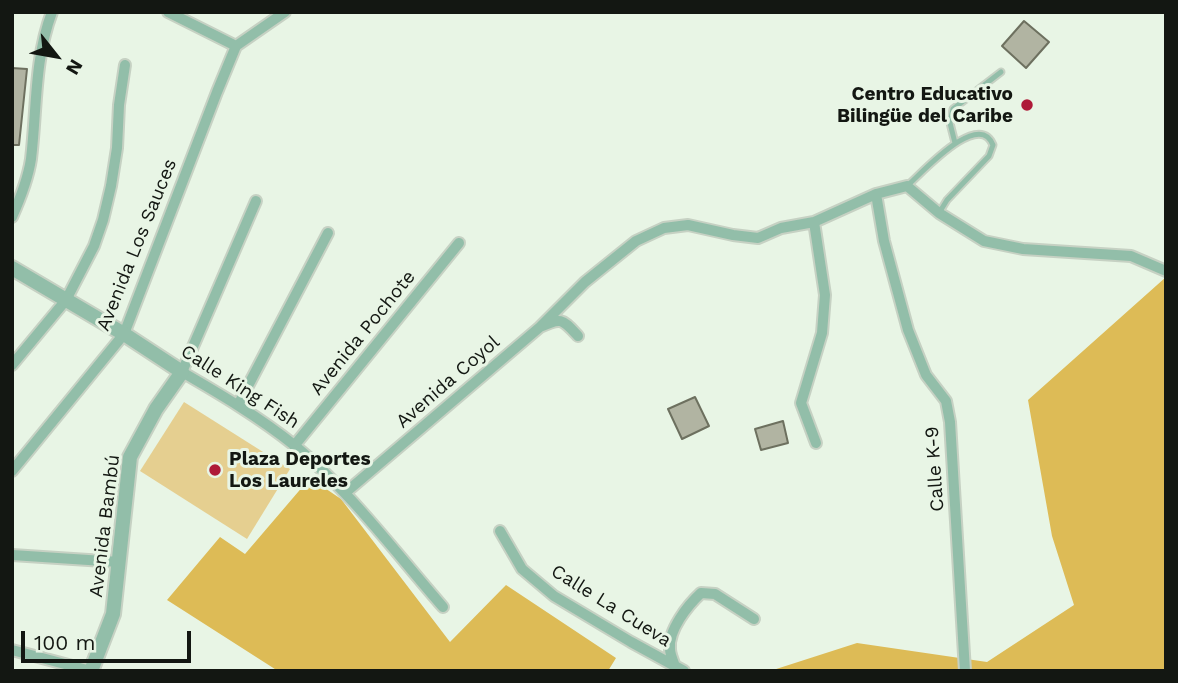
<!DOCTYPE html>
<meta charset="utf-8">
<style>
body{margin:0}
#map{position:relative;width:1178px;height:683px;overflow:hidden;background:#e8f5e5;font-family:"Work Sans",sans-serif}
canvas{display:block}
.frame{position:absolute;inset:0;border:14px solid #131712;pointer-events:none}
.north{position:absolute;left:21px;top:21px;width:70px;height:70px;-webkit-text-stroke:5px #e8f5e5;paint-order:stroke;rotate:121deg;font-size:19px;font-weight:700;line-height:28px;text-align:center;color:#131712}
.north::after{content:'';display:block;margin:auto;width:24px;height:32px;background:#131712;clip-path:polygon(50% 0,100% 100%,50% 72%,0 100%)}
.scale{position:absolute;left:21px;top:631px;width:170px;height:32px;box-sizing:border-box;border:4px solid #131712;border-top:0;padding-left:9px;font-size:21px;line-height:24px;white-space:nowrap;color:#131712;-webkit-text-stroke:5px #e8f5e5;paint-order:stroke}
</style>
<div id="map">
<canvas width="1178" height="683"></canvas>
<div class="frame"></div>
<div class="north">N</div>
<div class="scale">100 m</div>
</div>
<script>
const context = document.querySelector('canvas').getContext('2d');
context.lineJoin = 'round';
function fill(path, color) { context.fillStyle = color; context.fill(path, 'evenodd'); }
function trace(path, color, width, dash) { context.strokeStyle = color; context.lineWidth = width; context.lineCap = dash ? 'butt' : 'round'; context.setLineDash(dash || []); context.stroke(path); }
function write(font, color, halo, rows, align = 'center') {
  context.font = font + ' "Work Sans",sans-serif'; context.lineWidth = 6; context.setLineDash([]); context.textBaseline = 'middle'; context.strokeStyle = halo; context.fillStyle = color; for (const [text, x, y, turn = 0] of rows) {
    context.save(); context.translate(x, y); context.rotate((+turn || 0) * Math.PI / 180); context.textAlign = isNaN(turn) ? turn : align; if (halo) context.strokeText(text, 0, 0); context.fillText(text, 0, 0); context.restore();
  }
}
fill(new Path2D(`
 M 184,402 L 290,469 L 247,539 L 140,471 Z`), '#e5cf90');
fill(new Path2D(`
 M 1166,277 L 1166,671 L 770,671 L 857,643 L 987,662 L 1074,605 L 1052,536 L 1028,400 Z
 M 310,478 L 341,499 L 450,642 L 506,585 L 616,658 L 608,671 L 278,671 L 167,600 L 220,537 L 245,554 Z`), '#ddbb56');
const building = new Path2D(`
 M 1024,21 L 1049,42 L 1026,68 L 1002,46 Z
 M 12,68 L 27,69 L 19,145 L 12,145 Z
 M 695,397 L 709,426 L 682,439 L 668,409 Z
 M 783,421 L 788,443 L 761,450 L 755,429 Z`);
fill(building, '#b1b4a2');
trace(building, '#6d705f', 2);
const service = new Path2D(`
 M 955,143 L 950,123 L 953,109 L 1001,72
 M 907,186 C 922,173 979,109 993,145 L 989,156 L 947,200 L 939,213`);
const minor = new Path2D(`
 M 168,12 L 236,46
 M 236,46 L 285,12
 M 876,194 L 884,241 L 908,330 L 926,375 L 946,401 L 950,422 L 965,671
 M 256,201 L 182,372 C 220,394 259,417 294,445 C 350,491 395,552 443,607
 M 12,217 C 20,199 28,179 31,159 C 37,109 34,60 52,12
 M 814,222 L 825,295 L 822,333 L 801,403 L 816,443
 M 540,327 L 585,282 L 636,241 L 664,228 L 688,225 L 733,235 L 758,238 L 781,228 L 814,222 L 876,194 L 907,186 L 939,213 L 984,241 L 1023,249 L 1131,256 L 1166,271
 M 12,365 L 66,300 L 94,246 L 103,220 L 111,186 L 117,148 L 119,105 L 125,65
 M 238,405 L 328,233
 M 294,446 L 459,243
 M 12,471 L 124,334 L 217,92 L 236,46
 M 345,493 L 540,327 C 562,317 562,319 578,336
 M 500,531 L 522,569 L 554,596 L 631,642 L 684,671
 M 12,555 L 119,562
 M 12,650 L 91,671
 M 675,666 C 673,661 670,654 670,649 C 668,630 688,605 701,593 L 715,594 L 754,619`);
const tertiary = new Path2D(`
 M 12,268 L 124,334 L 182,372 L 156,409 L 130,457 L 113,614 L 91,671`);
trace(service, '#c6d1c3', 9);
trace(minor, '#c6d1c3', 14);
trace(tertiary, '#c6d1c3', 18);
trace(service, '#92bea9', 5);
trace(minor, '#92bea9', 10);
trace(tertiary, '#92bea9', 14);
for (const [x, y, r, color] of [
 [1027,105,7,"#ae1a38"],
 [215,470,7,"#ae1a38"]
]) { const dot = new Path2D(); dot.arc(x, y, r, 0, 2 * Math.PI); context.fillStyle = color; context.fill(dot); trace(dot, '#e8f5e5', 2.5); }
write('bold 19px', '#131712', '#e8f5e5', [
 ["Centro Educativo",1013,94],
 ["Bilingüe del Caribe",1013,116],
 ["Plaza Deportes",229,459,"left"],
 ["Los Laureles",229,481,"left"]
], 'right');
write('19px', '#131712', '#e8f5e5', [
 ["Avenida Los Sauces",137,245,-68],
 ["Avenida Pochote",363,333,-51],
 ["Avenida Coyol",448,382,-41],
 ["Calle King Fish",240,387,33],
 ["Calle K-9",935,469,-94],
 ["Avenida Bambú",105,526,-83],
 ["Calle La Cueva",611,606,32]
]);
</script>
